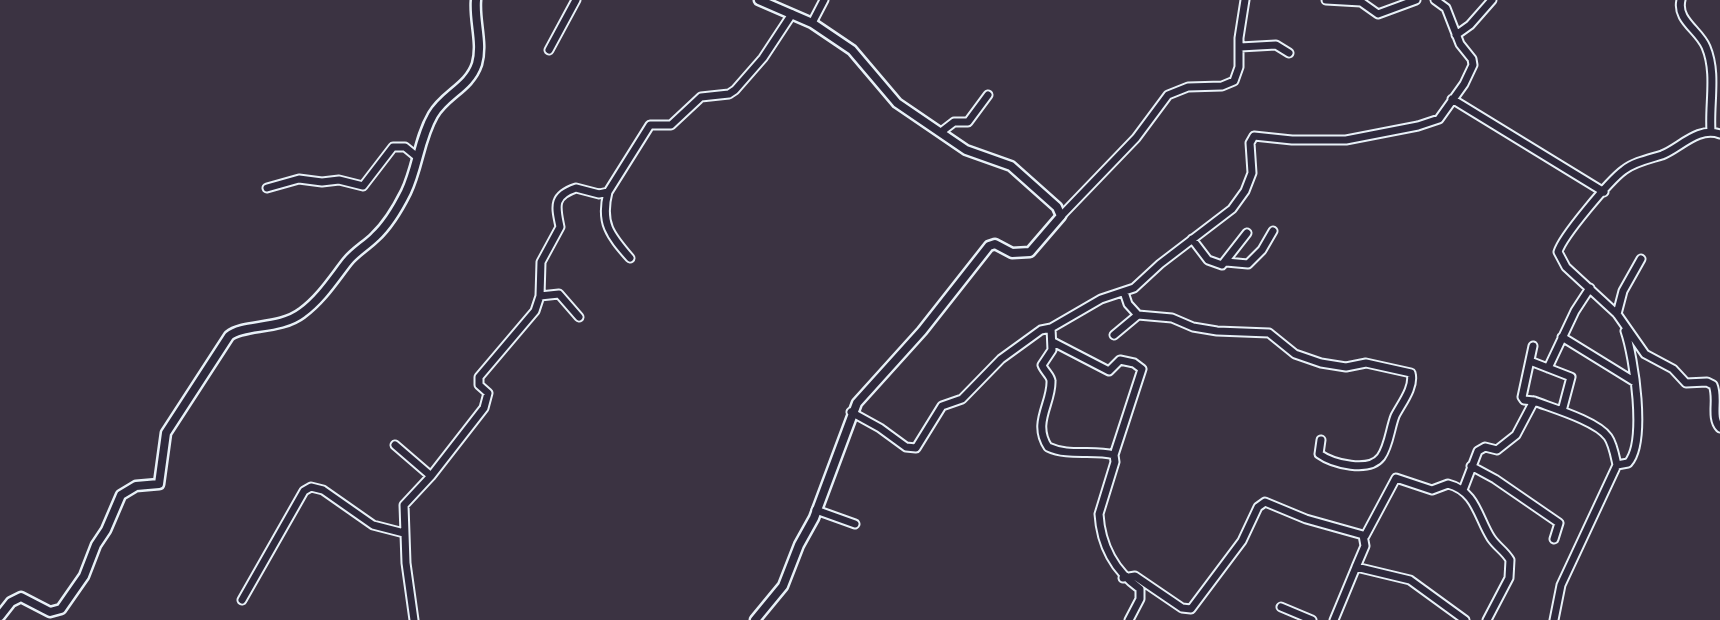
<!DOCTYPE html>
<style>
body{margin:0}
canvas{display:block;background:#3b3342}
</style>
<canvas width="1720" height="620"></canvas>
<script>
const context = document.querySelector('canvas').getContext('2d');
context.lineJoin = 'round';
function trace(path, color, width, dash) { context.strokeStyle = color; context.lineWidth = width; context.lineCap = dash ? 'butt' : 'round'; context.setLineDash(dash || []); context.stroke(path); }
const minor = new Path2D(`
 M 1326,0 L 1361,2 L 1378,14 L 1416,0
 M 1681,0 C 1676,20 1699,30 1706,47 C 1717,73 1709,104 1711,131
 M 812,23 L 824,0
 M 1456,35 L 1470,25 L 1492,0
 M 1240,47 L 1276,45 L 1289,53
 M 549,50 L 576,0
 M 1452,99 L 1604,192
 M 941,132 L 954,122 L 968,122 L 988,95
 M 1720,134 C 1698,126 1680,148 1662,155 C 1649,159 1634,162 1624,170 C 1610,180 1562,237 1558,252 L 1566,267 L 1617,314 L 1645,354 L 1673,369 L 1686,383 L 1707,382 L 1713,385 C 1719,399 1710,417 1720,428
 M 267,188 L 299,179 L 322,182 L 339,180 L 363,186 L 393,147 L 405,147 L 416,156
 M 608,192 C 600,223 610,235 630,258
 M 1061,216 L 1136,138 L 1168,95 L 1188,87 L 1222,86 L 1234,81 L 1239,67 L 1239,38 L 1245,0
 M 1192,239 L 1208,260 L 1222,265 L 1247,233
 M 1226,262 L 1248,264 L 1262,250 L 1273,231
 M 1124,292 L 1128,304 L 1138,315 L 1172,318 L 1193,327 L 1217,331 L 1269,333 L 1295,354 L 1321,363 L 1346,367 L 1366,363 L 1411,373 C 1415,387 1401,404 1395,416 C 1390,429 1389,446 1381,457 C 1369,473 1333,464 1319,454 L 1321,440
 M 540,296 L 559,294 L 579,317
 M 1617,314 L 1623,291 L 1641,259
 M 1051,328 L 1052,350 L 1042,365 C 1044,371 1051,376 1051,381 C 1052,403 1032,423 1048,447 C 1069,457 1093,449 1114,455 L 1115,462 L 1099,514 C 1101,547 1115,571 1140,589 L 1140,599 L 1129,620
 M 1114,335 L 1138,315
 M 1562,337 L 1635,382
 M 1053,342 L 1109,371 L 1120,360 L 1134,363 L 1142,369 L 1114,455
 M 1533,346 L 1522,397 L 1524,400 L 1534,401
 M 1530,361 L 1571,377 L 1562,411
 M 1548,368 L 1575,311 L 1590,288
 M 851,412 L 880,428 L 906,447 L 916,448 L 942,406 L 962,399 L 1001,359 L 1041,330 L 1051,328 L 1101,299 L 1134,288 L 1160,264 L 1232,209 L 1245,191 L 1252,173 L 1250,143 L 1254,136 L 1292,140 L 1346,140 L 1418,126 L 1439,119 L 1464,84 L 1473,65 L 1472,59 L 1460,44 L 1446,8 L 1435,0
 M 395,445 L 431,476
 M 1471,466 L 1495,479 L 1559,523 L 1554,539
 M 1463,490 L 1478,451 L 1485,447 L 1497,450 L 1516,435 L 1534,401 C 1552,408 1597,421 1608,437 C 1613,444 1615,456 1617,465
 M 816,510 L 855,524
 M 1365,536 L 1396,478 L 1432,490 L 1448,484 C 1476,491 1478,518 1491,538 C 1497,547 1505,551 1510,560 L 1509,578 L 1487,620
 M 1123,578 L 1135,576 L 1182,608 L 1191,609 L 1242,541 L 1258,507 L 1265,502 L 1306,519 L 1363,535 L 1365,546 L 1356,567
 M 242,600 L 304,491 L 311,487 L 323,490 L 373,525 L 404,533
 M 1281,607 L 1312,620
 M 414,620 L 406,563 L 404,505 L 431,476 L 484,408 L 488,393 L 479,385 L 479,377 L 535,311 L 540,296 L 541,262 L 560,227 C 556,207 552,196 576,188 L 599,194 L 608,192 L 650,125 L 671,125 L 701,97 L 729,94 L 735,90 L 763,58 L 792,14
 M 1334,620 L 1356,567 L 1410,580 L 1465,620
 M 1554,620 L 1561,585 L 1617,465 L 1628,463 C 1647,442 1634,357 1625,331`);
const tertiary = new Path2D(`
 M 0,616 L 11,602 L 21,597 L 50,612 L 61,609 L 84,576 L 96,545 L 106,530 L 121,495 L 136,486 L 159,484 L 166,433 L 229,336 C 243,324 280,330 302,313 C 321,299 333,280 347,262 C 355,252 366,246 375,237 C 388,225 398,208 406,192 C 418,167 419,139 433,115 C 445,94 469,88 477,64 C 483,43 474,21 476,0
 M 755,620 L 783,586 L 799,545 L 814,518 L 857,403 L 922,331 L 989,246 L 995,244 L 1012,253 L 1030,252 L 1061,216 L 1057,207 L 1011,166 L 966,150 L 897,103 L 852,50 L 812,23 L 759,0`);
trace(minor, '#e8f1f8', 11);
trace(tertiary, '#e8f1f8', 13);
trace(minor, '#2f2a3d', 7);
trace(tertiary, '#2f2a3d', 8);
</script>
